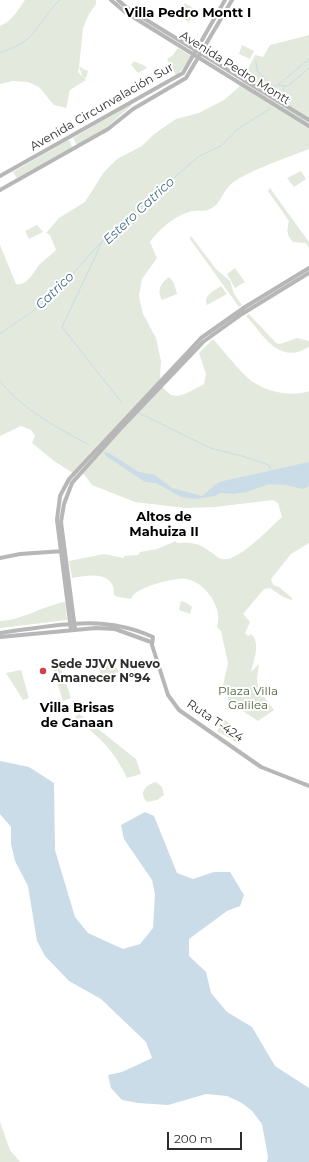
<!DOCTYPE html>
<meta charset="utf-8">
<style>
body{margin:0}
#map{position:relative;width:309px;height:1162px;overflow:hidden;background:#fff;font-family:Montserrat,sans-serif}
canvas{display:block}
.scale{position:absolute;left:167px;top:1132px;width:75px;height:18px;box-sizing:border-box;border:2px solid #2d2d2d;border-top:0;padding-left:5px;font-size:12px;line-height:14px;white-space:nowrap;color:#2d2d2d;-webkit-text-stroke:3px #fff;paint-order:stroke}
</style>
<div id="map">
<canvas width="309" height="1162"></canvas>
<div class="scale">200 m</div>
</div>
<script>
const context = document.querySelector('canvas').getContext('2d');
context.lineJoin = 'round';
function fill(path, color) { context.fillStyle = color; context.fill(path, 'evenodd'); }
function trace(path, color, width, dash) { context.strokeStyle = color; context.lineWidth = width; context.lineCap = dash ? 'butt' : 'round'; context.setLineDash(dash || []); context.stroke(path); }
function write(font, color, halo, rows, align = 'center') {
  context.font = font + ' Montserrat,sans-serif'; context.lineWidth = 4; context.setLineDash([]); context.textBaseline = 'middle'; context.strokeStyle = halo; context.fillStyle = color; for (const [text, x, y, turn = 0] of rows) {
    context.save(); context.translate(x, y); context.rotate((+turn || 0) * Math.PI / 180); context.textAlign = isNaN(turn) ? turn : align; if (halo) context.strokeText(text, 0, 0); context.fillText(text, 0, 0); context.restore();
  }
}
fill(new Path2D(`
 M 25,0 L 96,0 L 96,4 L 89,14 L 83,28 L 79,67 L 83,68 L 82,71 L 84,69 L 88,71 L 86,78 L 83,77 L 79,67 L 78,72 L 86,80 L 70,90 L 66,108 L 54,105 L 39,87 L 28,82 L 13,81 L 0,84 L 0,26 C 13,20 17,11 25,0 Z
 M 185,3 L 196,10 L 189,22 L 178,15 Z
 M 309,35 L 309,149 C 289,157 247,171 231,184 C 223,191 220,205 210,209 C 204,212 200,210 195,211 C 179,212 159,229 150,242 L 157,258 L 142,279 L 139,296 L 143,314 L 156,338 L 161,361 L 160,377 L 163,388 L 171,395 L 177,396 L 185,394 L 204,384 L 206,374 L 199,353 L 213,339 C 225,352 235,366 248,378 C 262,391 292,398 309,391 L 309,543 L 291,554 L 271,579 L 273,585 L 279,587 L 292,598 L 292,600 L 283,597 L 270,588 L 264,589 L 243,614 L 250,622 L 245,633 L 248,636 L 251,634 C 261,643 254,660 251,672 L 259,664 L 257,678 L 258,689 L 274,710 L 258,721 L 228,701 L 228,696 L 222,690 L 228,663 L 221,631 L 217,627 C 220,616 218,610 213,600 C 207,590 199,582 187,579 C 176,577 134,587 131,599 L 118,597 L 114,595 C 114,592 114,589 113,586 C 107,571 84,576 72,578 L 69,561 L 104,554 L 124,558 L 124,556 L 138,555 L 140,552 L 157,549 L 176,541 L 177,543 C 191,541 201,544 212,553 C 215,555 219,559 222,559 C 237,563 271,527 282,517 L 278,503 L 273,500 L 215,507 L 185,508 L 135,502 L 92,485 L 84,474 L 81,473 L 69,483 L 63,492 L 73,473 L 54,461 L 32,443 L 35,436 L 31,430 L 21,426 L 0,436 L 0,245 L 16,284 C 27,286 33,273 39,265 C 44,260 51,255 56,250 L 50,235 L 46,233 L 59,218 L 85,202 L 104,172 L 117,159 L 142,146 L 154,134 L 176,119 L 199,113 L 224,100 L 239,87 L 255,55 L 263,57 L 270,45 Z
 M 242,45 L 254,51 L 250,59 L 239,54 Z
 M 178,48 L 191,56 L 181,71 L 176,75 L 167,59 L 172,56 Z
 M 134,61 L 145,66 L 147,68 L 138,73 L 131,65 Z
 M 131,104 L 132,105 L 107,127 L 77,145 L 73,138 Z
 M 68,140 L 70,141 L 72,147 L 17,178 L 13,172 Z
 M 301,171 L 306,179 L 294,187 L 287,178 Z
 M 270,188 L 309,242 L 309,248 L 306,243 L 293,242 C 286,235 287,229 289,221 L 268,191 Z
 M 37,225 L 43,232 L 29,239 L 25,231 Z
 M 191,236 L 216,269 L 230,281 L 234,294 L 242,305 L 239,307 L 190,239 Z
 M 235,268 L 245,282 L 235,288 L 227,274 Z
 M 169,277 L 174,283 L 177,294 L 162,300 C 156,290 161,283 169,277 Z
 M 221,286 L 227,294 L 207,305 C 203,295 214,291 221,286 Z
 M 249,314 L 276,343 L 280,344 L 297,338 L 309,341 L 309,347 C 279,365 265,337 247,317 L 246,316 Z
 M 181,601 L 187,603 L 192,607 L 190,614 L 179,610 Z
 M 65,602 L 67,620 L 0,628 L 0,621 C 23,620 42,606 65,602 Z
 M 98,663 L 114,663 L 119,672 L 101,676 Z
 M 60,665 L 71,698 L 63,701 L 52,666 Z
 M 21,670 L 29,698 L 23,700 L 6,673 Z
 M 79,714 L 136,759 L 141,774 L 127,778 C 113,748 99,738 75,717 Z
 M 225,720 L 239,730 L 237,735 L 243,739 L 239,744 L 217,731 Z
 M 156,782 L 162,787 L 164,795 L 157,800 L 147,802 C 138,792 146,785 156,782 Z
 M 0,1122 L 10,1150 L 20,1162 L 0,1162 Z`), '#e3e9dc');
fill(new Path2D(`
 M 103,452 L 109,453 L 139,472 L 155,475 L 172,488 L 202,496 L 219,482 L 309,462 L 309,486 L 303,489 L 286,485 L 269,484 L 247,492 L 232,494 L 220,493 L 215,496 L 195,499 L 181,497 L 156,483 L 145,482 L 106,456 Z
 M 0,761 L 29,767 L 54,783 L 55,850 L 75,917 L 88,933 L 123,949 L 140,944 L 153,928 L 155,894 L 152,880 L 124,839 L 121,825 L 145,812 L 154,816 L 177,873 L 193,879 L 214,872 L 230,872 L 244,895 L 240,906 L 227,911 L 189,939 L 189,956 L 206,972 L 211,993 L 227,1012 L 252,1027 L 275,1066 L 309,1088 L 309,1162 L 267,1162 L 268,1157 L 262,1124 L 252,1111 L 242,1103 L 227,1096 L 206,1094 L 168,1105 L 138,1103 L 122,1100 L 111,1088 L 108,1075 L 122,1072 L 152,1058 L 146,1042 L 101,999 L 69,981 L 45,956 L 37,941 L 28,886 L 15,861 L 11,844 L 11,827 L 0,814 Z`), '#cadce7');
trace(new Path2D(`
 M 0,53 C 13,48 26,43 34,32 C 44,20 48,11 60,0
 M 256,62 L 257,71 L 273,86 L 279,85 L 284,86
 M 279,84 L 309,59
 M 284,92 L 284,86 L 288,86 L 309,68
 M 0,334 L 33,311 L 63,285 L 101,242
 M 0,381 C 22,410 57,427 89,445
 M 122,403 L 62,327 L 103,240 L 199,156 L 221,146 L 239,128 L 270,109
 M 139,413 L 210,448 L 242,456 L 269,465 L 271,470`), '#cadce7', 1);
trace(new Path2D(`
 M 111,0 L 125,12 L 309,126
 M 118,0 L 127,8 L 309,120
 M 0,176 L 183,73 L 225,0
 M 0,190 L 108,129 L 133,109 L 186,78 L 232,0
 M 0,558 L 20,554 L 63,551
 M 75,629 L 61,522 L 64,504 L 72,483 L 122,427 L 203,342 L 242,314 L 309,273
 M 71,630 L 57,520 L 60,496 L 69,479 L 201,338 L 245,307 L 309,268
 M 0,633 C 53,626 102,613 153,637 L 152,645 L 168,695 L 179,710 L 261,767 L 309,786
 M 0,637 L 96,628 L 115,629 L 151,642`), '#b7b7b7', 4);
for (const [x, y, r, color] of [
 [43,671,4,"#d3404d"]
]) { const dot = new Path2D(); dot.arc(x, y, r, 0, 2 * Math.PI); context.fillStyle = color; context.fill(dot); trace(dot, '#fff', 1.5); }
write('12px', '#2d2d2d', '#fff', [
 ["Avenida Pedro Montt",235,68,32],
 ["Avenida Circunvalación Sur",102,107,-30],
 ["Ruta T-424",215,721,34]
]);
write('bold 12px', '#2d2d2d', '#fff', [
 ["Sede JJVV Nuevo",51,664],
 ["Amanecer N°94",51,678]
], 'left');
write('12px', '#51643f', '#fff', [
 ["Plaza Villa",248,691],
 ["Galilea",248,705]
]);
write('bold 13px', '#000', '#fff', [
 ["Villa Pedro Montt I",188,13],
 ["Altos de",164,517],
 ["Mahuiza II",164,532],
 ["Villa Brisas",77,708],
 ["de Canaan",77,723]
]);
write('italic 13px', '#446d86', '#fff', [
 ["Estero Catrico",139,211,-43],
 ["Catrico",55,291,-44]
]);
</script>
